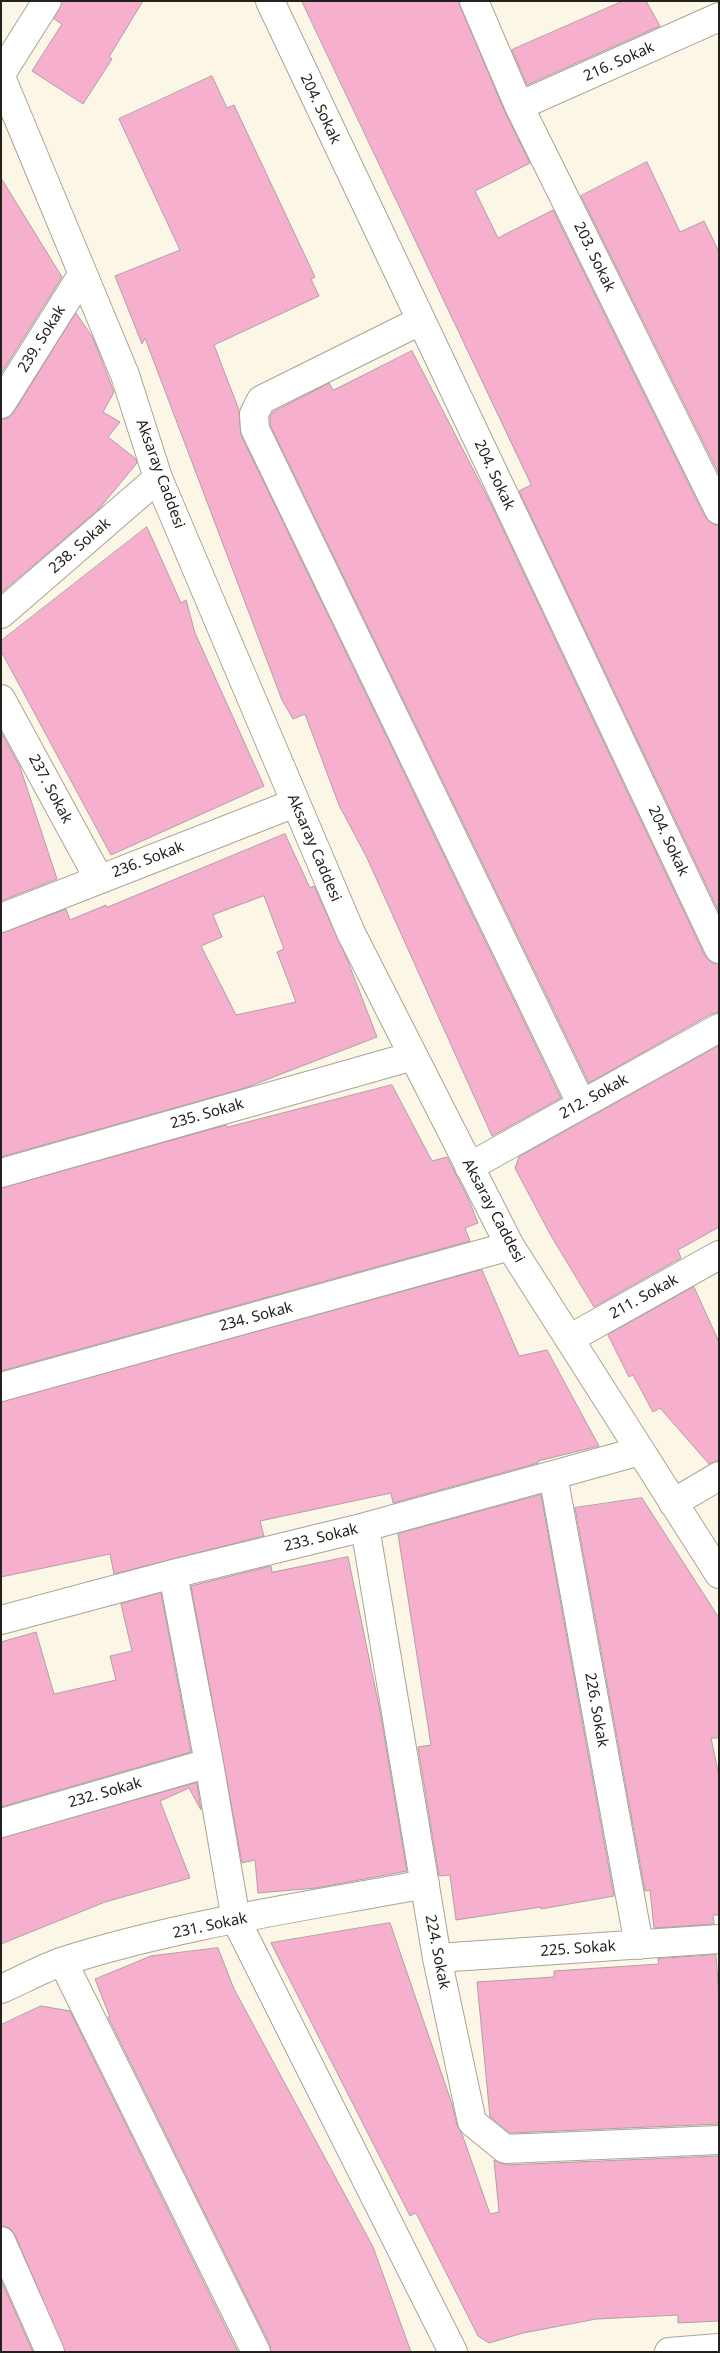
<!DOCTYPE html>
<style>
body{margin:0}
#map{position:relative;width:720px;height:2353px;overflow:hidden;background:#fbf6e6;font-family:"Noto Sans",sans-serif}
canvas{display:block}
.frame{position:absolute;inset:0;border:2px solid #23211b;pointer-events:none}
</style>
<div id="map">
<canvas width="720" height="2353"></canvas>
<div class="frame"></div>
</div>
<script>
const context = document.querySelector('canvas').getContext('2d');
context.lineJoin = 'round';
function fill(path, color) { context.fillStyle = color; context.fill(path, 'evenodd'); }
function trace(path, color, width, dash) { context.strokeStyle = color; context.lineWidth = width; context.lineCap = dash ? 'butt' : 'round'; context.setLineDash(dash || []); context.stroke(path); }
function write(font, color, halo, rows, align = 'center') {
  context.font = font + ' "Noto Sans",sans-serif'; context.lineWidth = 5; context.setLineDash([]); context.textBaseline = 'middle'; context.strokeStyle = halo; context.fillStyle = color; for (const [text, x, y, turn = 0] of rows) {
    context.save(); context.translate(x, y); context.rotate((+turn || 0) * Math.PI / 180); context.textAlign = isNaN(turn) ? turn : align; if (halo) context.strokeText(text, 0, 0); context.fillText(text, 0, 0); context.restore();
  }
}
const building = new Path2D(`
 M 63,1 L 143,1 L 109,57 L 112,59 L 83,104 L 32,71 L 62,24 L 54,19 Z
 M 302,1 L 458,1 L 505,112 L 530,163 L 475,191 L 498,238 L 553,210 L 705,517 L 711,523 L 719,526 L 719,912 L 519,491 L 531,485 Z
 M 623,1 L 646,1 L 660,26 L 527,85 L 512,50 Z
 M 212,76 L 227,108 L 234,105 L 315,277 L 311,279 L 319,296 L 214,345 L 239,410 L 241,435 L 561,1098 L 492,1136 L 367,858 L 339,805 L 305,714 L 293,719 L 282,700 L 145,338 L 142,344 L 115,276 L 180,250 L 119,119 Z
 M 647,162 L 680,232 L 704,221 L 719,252 L 719,474 L 581,196 Z
 M 1,178 L 62,277 L 1,374 Z
 M 76,313 L 93,338 L 114,392 L 103,412 L 120,422 L 108,437 L 136,459 L 137,463 L 99,509 L 1,593 L 1,419 L 9,418 L 14,412 Z
 M 412,351 L 491,504 L 705,956 L 711,962 L 719,964 L 719,1012 L 711,1014 L 589,1083 L 270,425 L 270,417 L 273,412 L 329,383 L 333,390 Z
 M 147,527 L 181,603 L 186,600 L 195,633 L 264,786 L 111,855 L 1,651 L 1,641 Z
 M 1,732 L 20,767 L 57,879 L 1,901 Z
 M 285,834 L 310,888 L 314,886 L 347,959 L 377,1037 L 245,1088 L 1,1157 L 1,933 L 66,909 L 70,920 L 106,905 L 107,907 ZM 264,896 L 284,949 L 277,952 L 296,1002 L 236,1015 L 201,946 L 222,937 L 213,915 Z
 M 719,1046 L 719,1227 L 678,1250 L 681,1258 L 594,1307 L 550,1234 L 515,1168 L 519,1157 Z
 M 392,1085 L 432,1161 L 447,1157 L 468,1198 L 478,1223 L 465,1228 L 470,1241 L 1,1371 L 1,1188 L 226,1125 L 227,1127 Z
 M 482,1270 L 519,1356 L 547,1350 L 599,1446 L 538,1461 L 538,1463 L 393,1503 L 391,1493 L 260,1521 L 264,1536 L 114,1574 L 110,1554 L 1,1577 L 1,1402 Z
 M 694,1287 L 719,1342 L 719,1460 L 709,1464 L 660,1408 L 653,1412 L 633,1375 L 629,1377 L 608,1335 Z
 M 541,1495 L 614,1896 L 541,1909 L 541,1907 L 456,1920 L 450,1875 L 439,1876 L 418,1747 L 431,1745 L 398,1534 Z
 M 642,1498 L 719,1618 L 719,1738 L 711,1738 L 719,1776 L 719,1915 L 713,1915 L 714,1924 L 654,1928 L 650,1890 L 645,1891 L 575,1508 Z
 M 348,1557 L 380,1711 L 407,1871 L 316,1888 L 258,1893 L 255,1860 L 242,1863 L 191,1586 L 271,1566 L 272,1572 Z
 M 161,1593 L 191,1752 L 1,1807 L 1,1642 L 36,1632 L 54,1694 L 116,1680 L 110,1656 L 132,1651 L 121,1604 Z
 M 197,1783 L 201,1810 L 189,1788 L 160,1801 L 190,1878 L 105,1902 L 1,1944 L 1,1838 Z
 M 390,1923 L 452,2104 L 457,2125 L 462,2134 L 490,2214 L 499,2212 L 494,2160 L 506,2165 L 719,2156 L 719,2321 L 678,2323 L 678,2315 L 596,2319 L 523,2333 L 489,2343 L 478,2336 L 416,2213 L 410,2216 L 271,1943 Z
 M 218,1948 L 234,1989 L 373,2247 L 411,2352 L 271,2352 L 270,2345 L 108,2017 L 110,2017 L 95,1979 L 151,1956 Z
 M 716,1955 L 719,1997 L 719,2124 L 510,2133 L 490,2117 L 477,1982 L 554,1977 L 554,1971 L 659,1964 L 658,1959 Z
 M 41,2006 L 70,2011 L 238,2352 L 65,2352 L 15,2235 L 10,2228 L 1,2226 L 1,2025 Z
 M 1,2280 L 33,2352 L 1,2352 Z`);
fill(building, '#f6afcd');
trace(building, '#b09fa6', 1);
const minor = new Path2D(`
 M 270,1 L 719,949
 M 474,1 L 519,106 L 719,510
 M 1,74 L 47,1
 M 1,77 L 125,375 L 158,478 L 351,933 L 510,1246 L 719,1574
 M 519,106 L 719,17
 M 420,321 L 261,400 L 254,414 L 255,429 L 581,1103
 M 1,404 L 82,275
 M 1,614 L 158,478
 M 1,699 L 99,879
 M 1,918 L 295,803
 M 469,1167 L 719,1028
 M 1,1173 L 413,1056
 M 569,1339 L 719,1255
 M 1,1387 L 510,1246
 M 553,1475 L 639,1945
 M 673,1503 L 719,1476
 M 365,1527 L 437,1958 L 472,2122 L 505,2149 L 719,2140
 M 173,1574 L 209,1763 L 236,1920 L 453,2352
 M 1,1620 L 173,1574 L 365,1527 L 640,1451
 M 1,1823 L 209,1763
 M 437,1958 L 719,1939
 M 63,1962 L 256,2352
 M 1,1989 C 22,1980 43,1968 64,1961 C 181,1924 304,1907 425,1884
 M 1,2241 L 50,2352
 M 669,2352 L 719,2348`);
trace(minor, '#a9a596', 30);
trace(minor, '#fff', 28);
write('15px', '#23211b', '#fff', [
 ["216. Sokak",619,62,-24],
 ["204. Sokak",320,109,65],
 ["203. Sokak",594,257,64],
 ["239. Sokak",42,339,-58],
 ["Aksaray Caddesi",160,474,70],
 ["204. Sokak",494,475,65],
 ["238. Sokak",80,546,-41],
 ["237. Sokak",50,789,62],
 ["204. Sokak",668,841,65],
 ["Aksaray Caddesi",314,848,67],
 ["236. Sokak",148,860,-21],
 ["212. Sokak",594,1097,-29],
 ["235. Sokak",207,1114,-16],
 ["Aksaray Caddesi",493,1211,62],
 ["211. Sokak",644,1297,-29],
 ["234. Sokak",256,1317,-15],
 ["233. Sokak",321,1538,-14],
 ["226. Sokak",596,1710,80],
 ["232. Sokak",105,1793,-16],
 ["231. Sokak",210,1926,-12],
 ["225. Sokak",578,1949,-4],
 ["224. Sokak",437,1952,79]
]);
</script>
